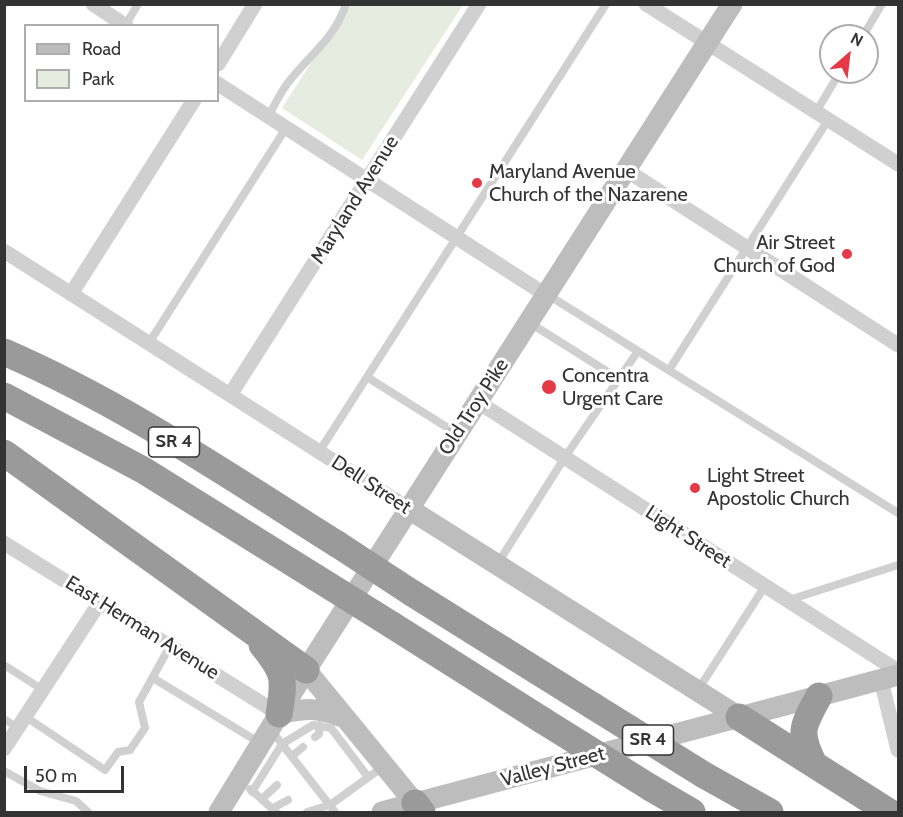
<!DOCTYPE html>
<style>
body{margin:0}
#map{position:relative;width:903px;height:817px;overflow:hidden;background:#fff;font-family:Cabin,sans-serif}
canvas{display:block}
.frame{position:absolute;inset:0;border:6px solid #333;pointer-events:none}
.legend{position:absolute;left:24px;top:24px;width:195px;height:78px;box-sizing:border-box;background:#fff;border:2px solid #adadad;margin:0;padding:8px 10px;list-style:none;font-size:18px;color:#333}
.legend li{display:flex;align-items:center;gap:12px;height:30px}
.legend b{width:30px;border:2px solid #adadad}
.north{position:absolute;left:819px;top:24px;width:60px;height:60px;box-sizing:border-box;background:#fff;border:2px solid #adadad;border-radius:50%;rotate:28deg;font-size:16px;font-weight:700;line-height:24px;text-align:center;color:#333}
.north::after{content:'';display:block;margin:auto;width:21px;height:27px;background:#e63946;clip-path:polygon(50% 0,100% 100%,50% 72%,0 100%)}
.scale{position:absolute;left:24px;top:766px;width:100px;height:27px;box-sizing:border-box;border:3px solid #333;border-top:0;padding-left:8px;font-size:18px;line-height:21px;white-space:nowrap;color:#333;-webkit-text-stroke:4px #fff;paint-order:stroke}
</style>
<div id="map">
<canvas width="903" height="817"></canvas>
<div class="frame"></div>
<ul class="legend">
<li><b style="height:8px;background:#bdbdbd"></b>Road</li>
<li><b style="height:16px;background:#e6ecdf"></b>Park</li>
</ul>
<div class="north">N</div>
<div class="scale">50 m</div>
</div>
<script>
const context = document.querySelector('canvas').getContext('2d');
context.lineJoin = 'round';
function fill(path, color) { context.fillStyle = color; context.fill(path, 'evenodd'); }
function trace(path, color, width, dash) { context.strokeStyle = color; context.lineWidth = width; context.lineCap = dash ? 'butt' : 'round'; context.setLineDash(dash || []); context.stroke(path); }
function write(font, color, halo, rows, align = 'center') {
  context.font = font + ' Cabin,sans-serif'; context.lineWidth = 6; context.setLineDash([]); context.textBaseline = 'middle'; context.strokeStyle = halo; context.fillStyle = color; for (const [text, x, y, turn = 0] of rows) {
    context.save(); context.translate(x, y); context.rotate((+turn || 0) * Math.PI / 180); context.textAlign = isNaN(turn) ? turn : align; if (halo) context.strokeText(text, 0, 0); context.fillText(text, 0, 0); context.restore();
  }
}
fill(new Path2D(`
 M 348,5 L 463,5 L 362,160 L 282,108 Z`), '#e6ecdf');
trace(new Path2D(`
 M 125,26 L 138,4
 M 863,36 L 882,4
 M 816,112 L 840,72
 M 269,116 C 274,105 280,94 287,84 C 309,55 334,40 346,4
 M 548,295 L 898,513
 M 530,323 L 619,379
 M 149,343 L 286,128
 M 669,370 L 828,120
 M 367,377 L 456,433
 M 319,452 L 606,4
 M 498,563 L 565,457 L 638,351
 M 789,600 L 898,565
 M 4,665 L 43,690
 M 153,678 L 260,743
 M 698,690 L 765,586
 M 26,717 L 105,770 L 118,752 L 130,750 L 145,728 L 139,702 L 170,646
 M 4,719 L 18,728
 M 271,730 L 335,812
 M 315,737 L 319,734 L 319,725
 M 292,756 L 303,747
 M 4,771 L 40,791 L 76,801 L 88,812
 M 250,789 L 276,812
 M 252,792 L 282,744 L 313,725 L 331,728 L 368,777
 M 262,799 L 277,785
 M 273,808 L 288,800
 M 307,812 L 330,805 L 384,766`), '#d0d0d0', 8);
trace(new Path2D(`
 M 93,4 L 126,26
 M 646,4 L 898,164
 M 218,64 L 255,4
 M 218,84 L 546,295
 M 626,170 L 898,345
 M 4,251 L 409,509
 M 71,294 L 194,100
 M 230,395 L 479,4
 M 478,402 L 898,671
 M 4,543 L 279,714
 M 881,680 L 898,750
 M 4,749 L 100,602`), '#d0d0d0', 15);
trace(new Path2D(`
 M 409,509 L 739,717
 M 306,670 L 415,803
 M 279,714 C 307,708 318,707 345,718
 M 219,812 L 306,670 L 732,4
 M 382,812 L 898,675`), '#bdbdbd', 21);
trace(new Path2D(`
 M 4,352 C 122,403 229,476 337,544
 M 4,396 L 143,470 L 315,577
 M 4,453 L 306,670
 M 412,593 L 593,706
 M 392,625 L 542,720
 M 262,645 C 285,673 285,679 279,714
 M 739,717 L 889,812
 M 814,764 C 798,732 802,727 819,696
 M 704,775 L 770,812
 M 651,788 L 692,812
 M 415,803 L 422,812`), '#9a9a9a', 27);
trace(new Path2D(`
 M 337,544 L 412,593
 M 315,577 L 392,625
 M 593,706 L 704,775
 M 542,720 L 651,788`), '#9a9a9a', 27);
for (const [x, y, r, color] of [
 [477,183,6,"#e63946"],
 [847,254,6,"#e63946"],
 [549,387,8,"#e63946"],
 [695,488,6,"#e63946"]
]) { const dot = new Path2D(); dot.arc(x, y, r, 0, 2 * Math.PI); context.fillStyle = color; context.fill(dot); trace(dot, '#fff', 2); }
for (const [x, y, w] of [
 [174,442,51],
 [648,740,51]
]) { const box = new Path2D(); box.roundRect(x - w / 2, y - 15, w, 30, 4.5); context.fillStyle = '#fff'; context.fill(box); trace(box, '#333', 1.5); }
write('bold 18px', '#333', null, [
 ["SR 4",174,442],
 ["SR 4",648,740]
]);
write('20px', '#333', '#fff', [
 ["Maryland Avenue",489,172],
 ["Church of the Nazarene",489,195],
 ["Air Street",835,243,"right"],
 ["Church of God",835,266,"right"],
 ["Concentra",562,376],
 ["Urgent Care",562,399],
 ["Light Street",707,476],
 ["Apostolic Church",707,499]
], 'left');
write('20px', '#333', '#fff', [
 ["Maryland Avenue",355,200,-58],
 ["Old Troy Pike",474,407,-57],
 ["Dell Street",371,485,33],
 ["Light Street",688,537,33],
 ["East Herman Avenue",142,628,32],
 ["Valley Street",553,767,-15]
]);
</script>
